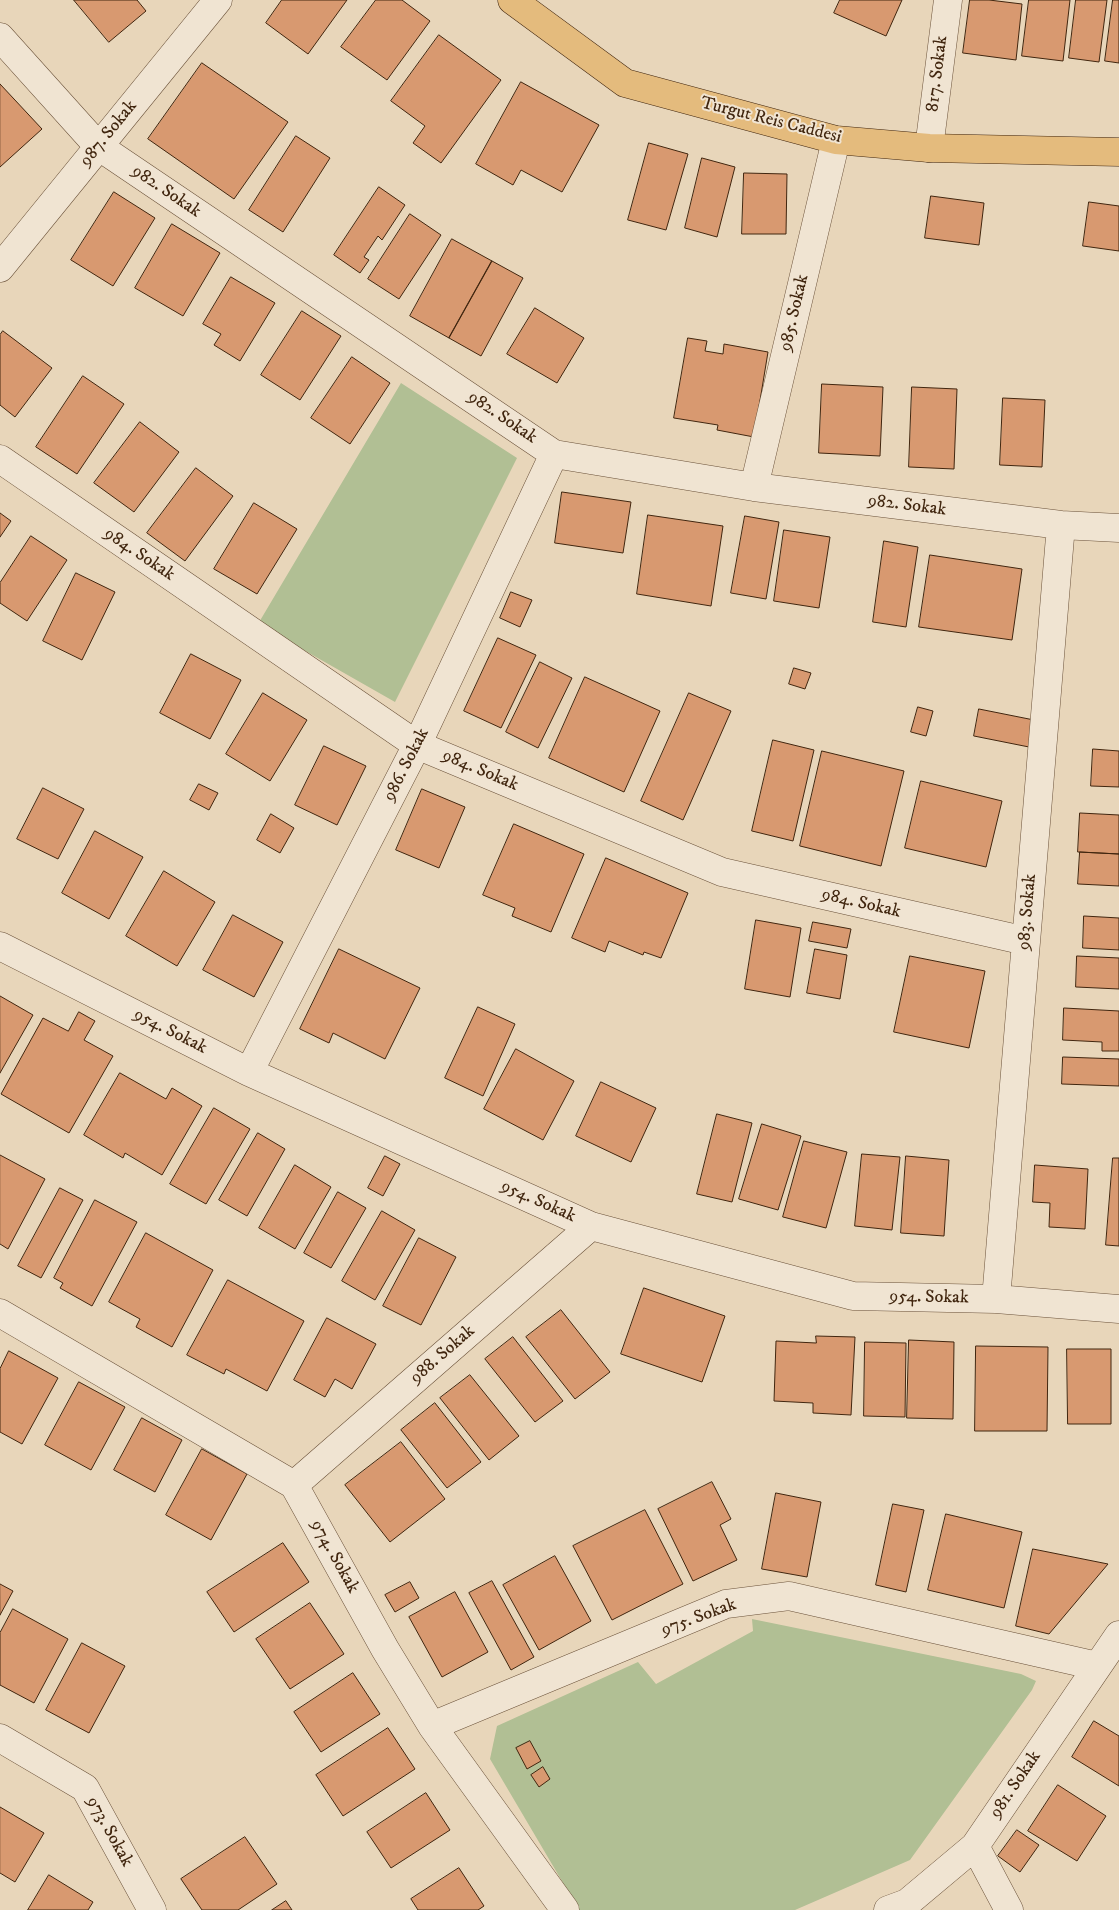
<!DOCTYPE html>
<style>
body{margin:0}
canvas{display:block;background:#e8d6ba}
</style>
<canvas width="1119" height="1910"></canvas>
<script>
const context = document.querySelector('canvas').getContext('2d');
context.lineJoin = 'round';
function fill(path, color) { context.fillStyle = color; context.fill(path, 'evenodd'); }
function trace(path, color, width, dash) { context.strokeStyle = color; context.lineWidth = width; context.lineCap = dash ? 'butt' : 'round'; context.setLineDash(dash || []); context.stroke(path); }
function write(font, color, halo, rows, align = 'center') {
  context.font = font + ' "IM FELL DW Pica",serif'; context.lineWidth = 4; context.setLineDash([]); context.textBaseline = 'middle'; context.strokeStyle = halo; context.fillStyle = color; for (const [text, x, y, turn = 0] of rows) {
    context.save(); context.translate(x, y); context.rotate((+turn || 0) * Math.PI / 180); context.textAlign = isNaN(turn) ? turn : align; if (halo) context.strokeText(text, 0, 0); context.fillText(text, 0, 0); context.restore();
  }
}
fill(new Path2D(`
 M 401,383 L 517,458 L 395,702 L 258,624 Z
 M 752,1619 L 1021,1674 L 1036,1681 L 1032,1690 L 910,1860 L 795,1910 L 579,1910 L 490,1759 L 497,1726 L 638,1662 L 656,1684 L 753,1631 Z`), '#b1bf94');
const building = new Path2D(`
 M 74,0 L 137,0 L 146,11 L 109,42 Z
 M 282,0 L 347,0 L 308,54 L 266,23 Z
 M 376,0 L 402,0 L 430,21 L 387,80 L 341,47 Z
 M 840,0 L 902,0 L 886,36 L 834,13 Z
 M 970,0 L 989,0 L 1022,4 L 1016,60 L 963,53 Z
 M 1029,0 L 1070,0 L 1063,61 L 1022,56 Z
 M 1076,0 L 1107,0 L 1099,62 L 1069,58 Z
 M 1113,0 L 1119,0 L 1119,63 L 1105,61 Z
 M 439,35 L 501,80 L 441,163 L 413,143 L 425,126 L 391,101 Z
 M 202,63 L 288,122 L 234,199 L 148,139 Z
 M 521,82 L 599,125 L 562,192 L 521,170 L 513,185 L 476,164 Z
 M 0,84 L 42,129 L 0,167 Z
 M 296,136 L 330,158 L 283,232 L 249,210 Z
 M 649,143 L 688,154 L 666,230 L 628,220 Z
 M 702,158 L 735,167 L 717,237 L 685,228 Z
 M 744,173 L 787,174 L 786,234 L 742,234 Z
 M 379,187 L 405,205 L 382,240 L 378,236 L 364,257 L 369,260 L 360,273 L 334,255 Z
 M 114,192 L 155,218 L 113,286 L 71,260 Z
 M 931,196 L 984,203 L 979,245 L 925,238 Z
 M 1089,202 L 1119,206 L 1119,251 L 1083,246 Z
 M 410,214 L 441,235 L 399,299 L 368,279 Z
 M 172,224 L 220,253 L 183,316 L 135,288 Z
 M 452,239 L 492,261 L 449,338 L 410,316 Z
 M 492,261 L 523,278 L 481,356 L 449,338 Z
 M 231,277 L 275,303 L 240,361 L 214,345 L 221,334 L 203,324 Z
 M 535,308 L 584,338 L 557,383 L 507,354 Z
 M 302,311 L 341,336 L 300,400 L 261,375 Z
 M 3,331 L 52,368 L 15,417 L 0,405 L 0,335 Z
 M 688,338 L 707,341 L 705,351 L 723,354 L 724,344 L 768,352 L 754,437 L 717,430 L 718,425 L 674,418 Z
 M 352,357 L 390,383 L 350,444 L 311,418 Z
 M 83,376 L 124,404 L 77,474 L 36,447 Z
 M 822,384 L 883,387 L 880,456 L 819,453 Z
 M 912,387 L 957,389 L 954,469 L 909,467 Z
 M 1003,398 L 1045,400 L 1042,467 L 1000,465 Z
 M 140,422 L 179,452 L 134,512 L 94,483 Z
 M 196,468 L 233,496 L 185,561 L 147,533 Z
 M 562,492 L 631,502 L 623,553 L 555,543 Z
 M 254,503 L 297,529 L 257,594 L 214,569 Z
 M 0,513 L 11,521 L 0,537 Z
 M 648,515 L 723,526 L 711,606 L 637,594 Z
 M 745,516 L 779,522 L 766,599 L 731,593 Z
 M 784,530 L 830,537 L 819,608 L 774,601 Z
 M 31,536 L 67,560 L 27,621 L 0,603 L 0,583 Z
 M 884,541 L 918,547 L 906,627 L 873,622 Z
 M 930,555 L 1022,569 L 1012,640 L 919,627 Z
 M 76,573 L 115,592 L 82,660 L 43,641 Z
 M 511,592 L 532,600 L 520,627 L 500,618 Z
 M 498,638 L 536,655 L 501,728 L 464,711 Z
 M 191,654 L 241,680 L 210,739 L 160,713 Z
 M 540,662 L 572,678 L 538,748 L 506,732 Z
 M 794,668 L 811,673 L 805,689 L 789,684 Z
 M 585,677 L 660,711 L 624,792 L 549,758 Z
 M 263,693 L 307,720 L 270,781 L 226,754 Z
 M 689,693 L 731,711 L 683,820 L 641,801 Z
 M 918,707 L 933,711 L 926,736 L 911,732 Z
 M 979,709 L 1034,720 L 1029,747 L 974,736 Z
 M 773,740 L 814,750 L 793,841 L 752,831 Z
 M 324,746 L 366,766 L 337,825 L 295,805 Z
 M 1093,749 L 1119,751 L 1119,787 L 1091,786 Z
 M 822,751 L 904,771 L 881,866 L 800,846 Z
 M 921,781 L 1002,801 L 986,867 L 905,848 Z
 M 199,784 L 218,793 L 209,810 L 190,800 Z
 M 43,788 L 84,809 L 58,859 L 17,839 Z
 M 422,789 L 465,807 L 439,868 L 396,850 Z
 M 1080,813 L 1119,815 L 1119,854 L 1078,852 Z
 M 271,814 L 294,828 L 280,853 L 257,840 Z
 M 514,824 L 584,854 L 551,932 L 512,916 L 515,908 L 483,895 Z
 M 95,831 L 143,857 L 109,919 L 62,893 Z
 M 1080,852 L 1119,854 L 1119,886 L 1078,884 Z
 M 606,858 L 688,893 L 661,958 L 644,952 L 643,955 L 609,941 L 605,952 L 572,938 Z
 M 164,871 L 215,902 L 177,966 L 126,936 Z
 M 233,915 L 283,942 L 254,997 L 203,970 Z
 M 1084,916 L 1119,918 L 1119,950 L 1083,948 Z
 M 756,920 L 801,928 L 790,997 L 745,989 Z
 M 813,922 L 851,929 L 847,948 L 809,941 Z
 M 339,949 L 420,988 L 385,1059 L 333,1033 L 329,1043 L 300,1029 Z
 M 815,949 L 847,955 L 840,999 L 807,993 Z
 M 910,956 L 985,971 L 969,1048 L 894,1032 Z
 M 1077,956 L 1119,958 L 1119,989 L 1076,987 Z
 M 0,996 L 33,1015 L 0,1073 Z
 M 478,1007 L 515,1024 L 483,1096 L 445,1078 Z
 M 1064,1008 L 1119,1011 L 1119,1051 L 1102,1051 L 1102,1042 L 1063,1040 Z
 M 79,1012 L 95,1021 L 84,1040 L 113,1056 L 69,1133 L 1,1094 L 43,1018 L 68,1031 Z
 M 516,1049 L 574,1081 L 543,1140 L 484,1109 Z
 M 1063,1057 L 1119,1059 L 1119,1086 L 1062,1084 Z
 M 120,1073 L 166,1099 L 172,1088 L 202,1106 L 162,1175 L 125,1153 L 123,1158 L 84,1135 Z
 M 601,1082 L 656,1108 L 631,1162 L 576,1136 Z
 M 214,1108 L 250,1129 L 206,1204 L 170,1184 Z
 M 717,1114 L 752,1123 L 732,1202 L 697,1194 Z
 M 762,1124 L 801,1136 L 778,1210 L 739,1199 Z
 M 258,1133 L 285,1149 L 247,1216 L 219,1200 Z
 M 804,1141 L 847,1152 L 826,1228 L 783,1217 Z
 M 862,1154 L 900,1157 L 892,1230 L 855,1226 Z
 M 0,1155 L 45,1179 L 8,1249 L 0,1244 Z
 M 385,1156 L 400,1164 L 383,1196 L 368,1188 Z
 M 906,1156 L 949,1160 L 944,1236 L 901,1233 Z
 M 1113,1158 L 1119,1158 L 1119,1246 L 1106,1245 Z
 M 295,1165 L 331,1187 L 295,1249 L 259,1228 Z
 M 1035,1165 L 1088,1169 L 1085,1229 L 1049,1227 L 1050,1203 L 1033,1202 Z
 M 60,1188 L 83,1200 L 41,1278 L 18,1266 Z
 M 338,1192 L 366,1208 L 331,1268 L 304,1253 Z
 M 95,1200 L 137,1222 L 92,1306 L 60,1288 L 63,1283 L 54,1278 Z
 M 382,1211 L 415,1230 L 375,1300 L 342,1281 Z
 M 146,1233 L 213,1270 L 172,1347 L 136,1327 L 140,1319 L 109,1302 Z
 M 419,1238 L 456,1257 L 421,1325 L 383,1306 Z
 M 228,1280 L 304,1321 L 267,1391 L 226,1369 L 224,1374 L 187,1355 Z
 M 644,1288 L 725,1316 L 702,1382 L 621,1354 Z
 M 561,1310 L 610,1372 L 575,1399 L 526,1337 Z
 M 327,1318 L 376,1344 L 352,1389 L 335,1379 L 325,1397 L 294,1380 Z
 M 816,1336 L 855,1337 L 851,1415 L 813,1413 L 813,1403 L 774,1401 L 776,1341 L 816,1343 Z
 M 513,1337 L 563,1401 L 535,1422 L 485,1359 Z
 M 909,1340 L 954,1342 L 953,1419 L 907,1418 Z
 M 865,1342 L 906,1343 L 905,1417 L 864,1416 Z
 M 976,1346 L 1048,1347 L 1047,1431 L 975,1431 Z
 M 1067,1349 L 1111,1349 L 1111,1424 L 1068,1424 Z
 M 9,1351 L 58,1378 L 22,1444 L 0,1432 L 0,1369 Z
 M 470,1375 L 519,1436 L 489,1460 L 440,1398 Z
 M 79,1382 L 125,1407 L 91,1470 L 45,1445 Z
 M 435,1403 L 481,1462 L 447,1488 L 401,1430 Z
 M 142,1418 L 182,1440 L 155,1492 L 114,1470 Z
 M 401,1442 L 445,1499 L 390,1542 L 345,1485 Z
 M 202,1449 L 247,1474 L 211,1540 L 166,1515 Z
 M 712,1482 L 731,1519 L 720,1525 L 737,1560 L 693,1581 L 658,1509 Z
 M 776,1493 L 821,1502 L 807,1577 L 762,1569 Z
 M 893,1504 L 924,1510 L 906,1592 L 876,1585 Z
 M 645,1510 L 683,1584 L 612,1620 L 573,1546 Z
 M 946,1514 L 1022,1532 L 1004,1608 L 928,1590 Z
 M 283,1543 L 309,1582 L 234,1632 L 207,1592 Z
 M 1033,1549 L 1108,1564 L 1049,1634 L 1016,1626 Z
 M 555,1556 L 591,1621 L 539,1650 L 503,1585 Z
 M 492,1581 L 534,1657 L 511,1670 L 469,1593 Z
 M 410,1582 L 419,1598 L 395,1612 L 385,1595 Z
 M 0,1584 L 13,1591 L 0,1615 Z
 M 455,1592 L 488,1652 L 442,1677 L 409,1617 Z
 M 310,1603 L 344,1654 L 290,1689 L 256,1639 Z
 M 13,1609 L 68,1639 L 34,1703 L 0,1685 L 0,1633 Z
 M 82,1643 L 125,1666 L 89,1733 L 46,1710 Z
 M 353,1673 L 380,1714 L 321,1752 L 294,1712 Z
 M 1094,1721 L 1119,1736 L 1119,1786 L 1072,1757 Z
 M 388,1728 L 415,1769 L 343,1816 L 316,1775 Z
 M 530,1741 L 541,1761 L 527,1769 L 516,1748 Z
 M 543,1767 L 550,1779 L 539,1787 L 531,1775 Z
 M 1058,1785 L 1106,1816 L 1077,1861 L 1028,1831 Z
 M 426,1793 L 450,1830 L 391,1868 L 367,1832 Z
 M 0,1807 L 44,1833 L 15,1882 L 0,1873 Z
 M 1017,1830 L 1039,1845 L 1020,1872 L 998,1856 Z
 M 245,1837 L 277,1884 L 238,1910 L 202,1910 L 181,1879 Z
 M 459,1868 L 484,1906 L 478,1910 L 418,1910 L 411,1899 Z
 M 49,1875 L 93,1902 L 88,1910 L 28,1910 Z
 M 286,1901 L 292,1910 L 272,1910 Z`);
fill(building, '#d89970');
trace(building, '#41260f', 1);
const minor = new Path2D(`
 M 0,37 L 98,146 L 554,454 L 754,487 L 1061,525 L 1119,528
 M 929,148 L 948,0
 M 0,268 L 218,0
 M 0,459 L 417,745 L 722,872 L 1026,941
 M 754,487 L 836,140
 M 0,946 L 249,1072 L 591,1226 L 853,1296 L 996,1299 L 1119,1309
 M 249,1072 L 417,745 L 554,454
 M 996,1299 L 1061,525
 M 0,1313 L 294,1485 L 385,1649 L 432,1726 L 565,1910
 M 294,1485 L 591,1226
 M 432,1726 L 726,1604 L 789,1596 L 1097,1666
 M 0,1738 L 85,1788 L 152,1910
 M 975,1846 L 1009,1910
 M 888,1910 L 907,1903 L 975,1846 L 1119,1635`);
const major = new Path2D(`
 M 512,0 L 625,83 L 836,140 L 929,148 L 1119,152`);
trace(minor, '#6b523a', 29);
trace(major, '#41260f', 29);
trace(minor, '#f0e4d2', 28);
trace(major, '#e4bb7d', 28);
write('18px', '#41260f', '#f0e4d2', [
 ["817. Sokak",938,74,-83],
 ["Turgut Reis Caddesi",771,121,14],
 ["987. Sokak",109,134,-51],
 ["982. Sokak",166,192,34],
 ["985. Sokak",795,313,-77],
 ["982. Sokak",502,418,34],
 ["982. Sokak",907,506,7],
 ["984. Sokak",139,555,34],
 ["986. Sokak",407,765,-63],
 ["984. Sokak",480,771,23],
 ["984. Sokak",861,904,13],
 ["983. Sokak",1028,912,-85],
 ["954. Sokak",170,1032,27],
 ["954. Sokak",538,1202,24],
 ["954. Sokak",929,1298,1],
 ["988. Sokak",443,1355,-41],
 ["974. Sokak",334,1557,61],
 ["975. Sokak",699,1618,-20],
 ["981. Sokak",1016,1785,-56],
 ["973. Sokak",109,1832,61]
]);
</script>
